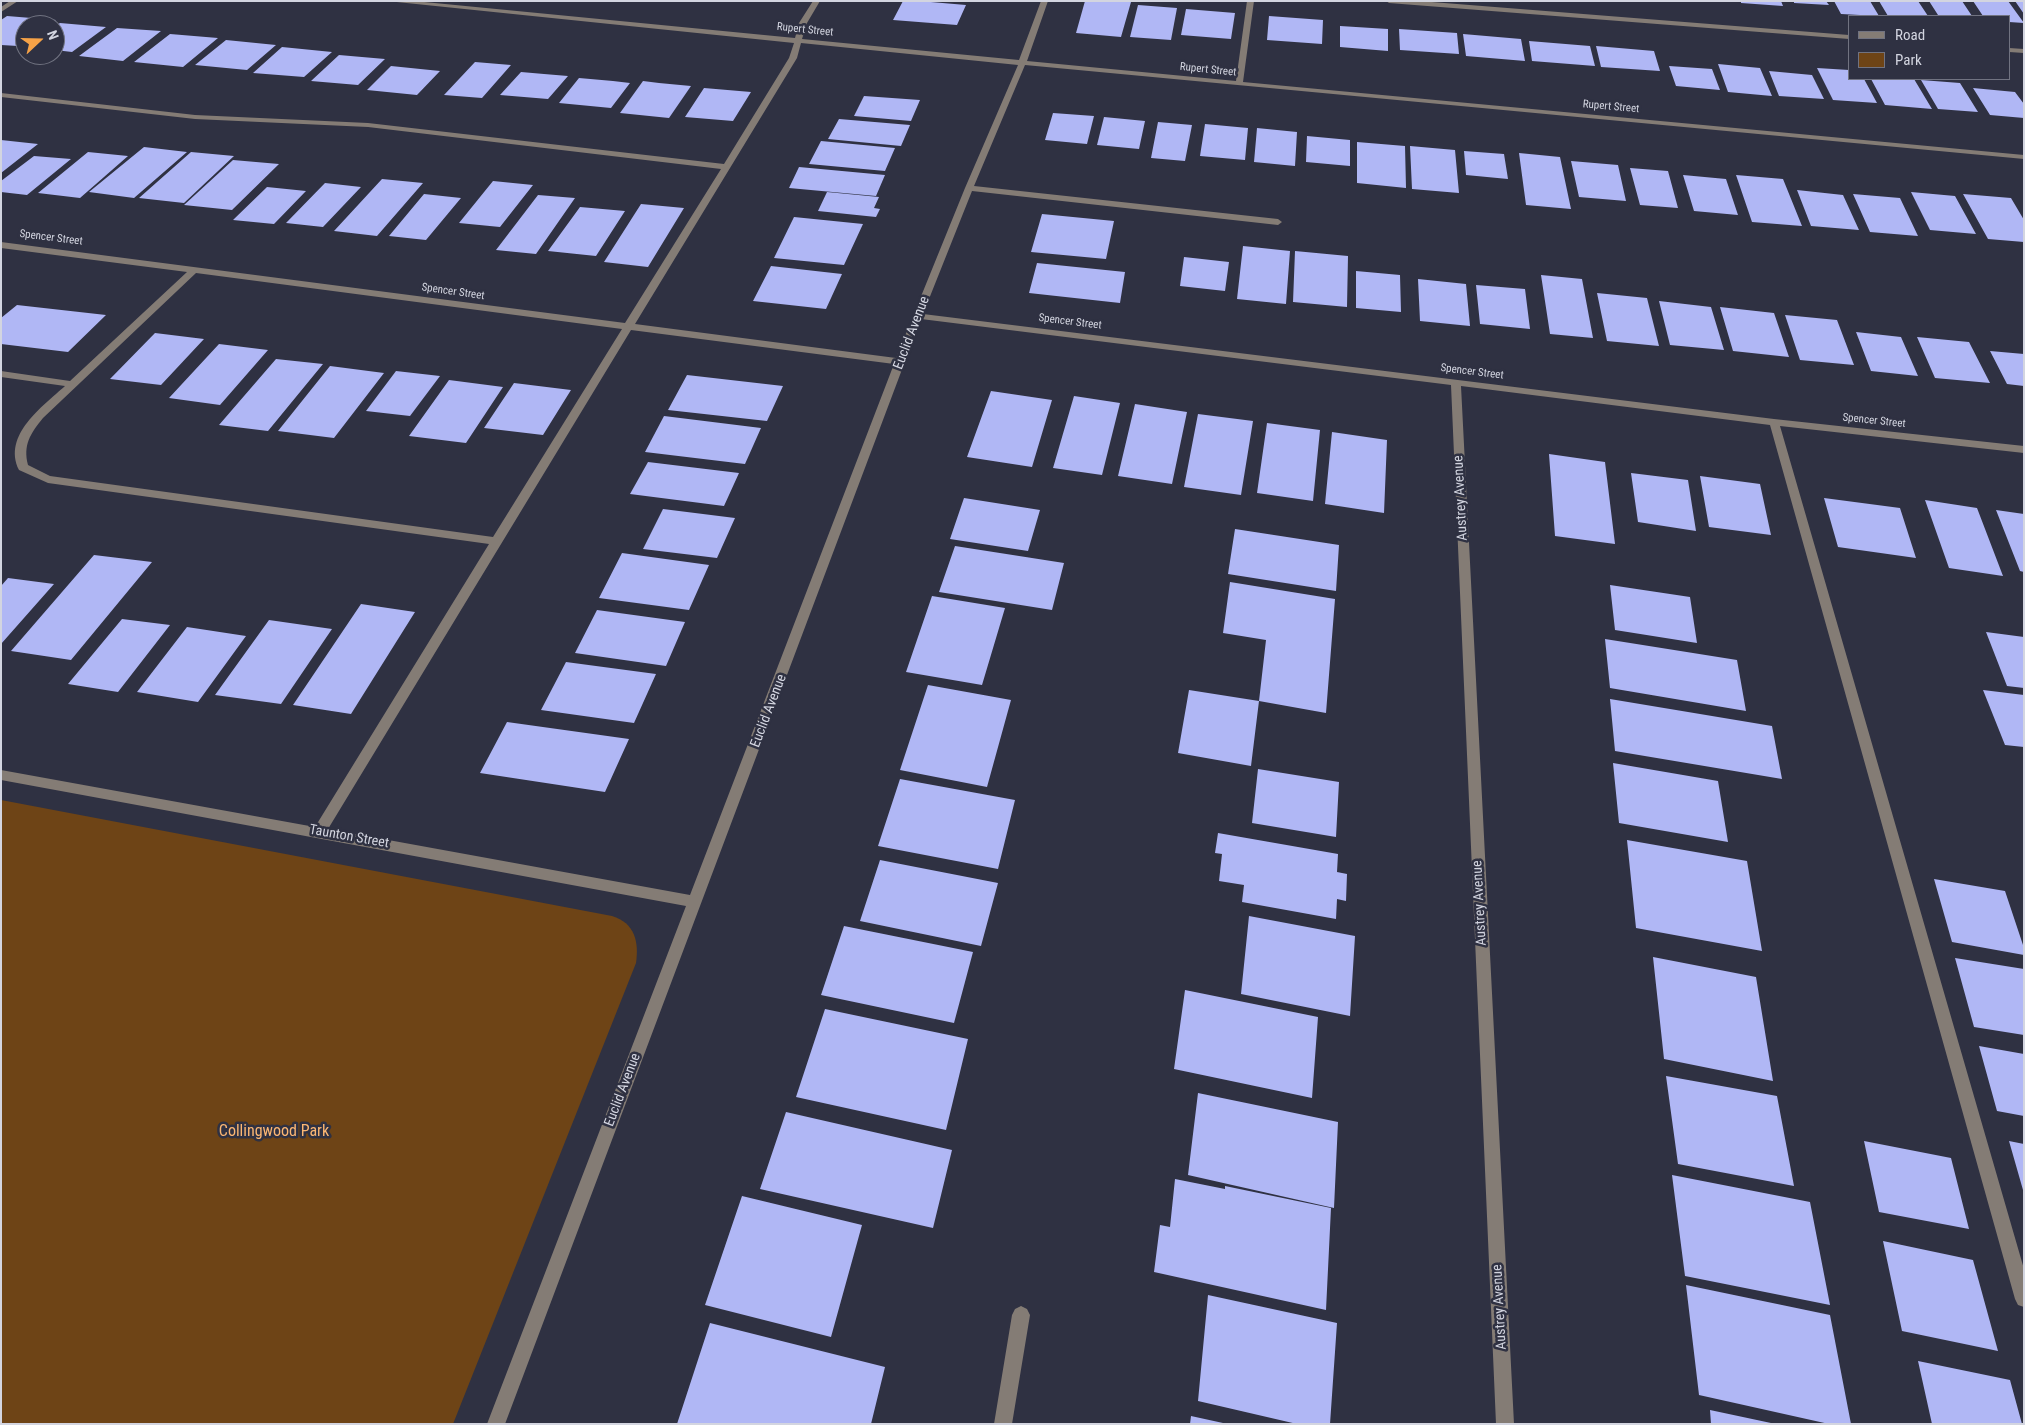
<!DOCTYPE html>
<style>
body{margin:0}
#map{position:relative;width:2025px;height:1425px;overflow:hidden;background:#2f3142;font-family:"Roboto Condensed",sans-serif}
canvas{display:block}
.frame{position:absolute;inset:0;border:2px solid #d3d5e0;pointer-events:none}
.legend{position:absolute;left:1848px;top:15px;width:162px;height:65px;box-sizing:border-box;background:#2f3142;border:1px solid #717381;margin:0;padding:6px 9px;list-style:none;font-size:15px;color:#d3d5e0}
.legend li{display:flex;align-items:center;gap:10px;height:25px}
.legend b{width:25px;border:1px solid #717381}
.north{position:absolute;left:15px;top:15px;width:50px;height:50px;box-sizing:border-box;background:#2f3142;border:1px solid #717381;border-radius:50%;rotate:69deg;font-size:14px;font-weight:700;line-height:20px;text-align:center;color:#d3d5e0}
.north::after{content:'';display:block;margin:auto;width:18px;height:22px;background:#f6a247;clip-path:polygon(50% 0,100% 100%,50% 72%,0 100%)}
</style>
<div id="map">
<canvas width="2025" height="1425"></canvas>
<div class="frame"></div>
<ul class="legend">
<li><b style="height:6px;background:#847c75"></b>Road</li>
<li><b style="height:14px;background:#6e4416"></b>Park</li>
</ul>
<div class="north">N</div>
</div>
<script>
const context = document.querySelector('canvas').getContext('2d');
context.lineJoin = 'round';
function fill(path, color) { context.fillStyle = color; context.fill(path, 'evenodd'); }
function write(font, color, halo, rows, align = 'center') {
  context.font = font + ' "Roboto Condensed",sans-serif'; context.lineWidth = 5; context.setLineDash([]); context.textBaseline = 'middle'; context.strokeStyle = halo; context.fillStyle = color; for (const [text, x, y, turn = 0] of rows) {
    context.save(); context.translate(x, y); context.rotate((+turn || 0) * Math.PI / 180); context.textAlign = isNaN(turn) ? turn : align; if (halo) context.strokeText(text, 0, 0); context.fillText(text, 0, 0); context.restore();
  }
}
fill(new Path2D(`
 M 1,800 L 612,916 C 635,923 639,942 636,963 L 453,1424 L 1,1424 Z`), '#6e4416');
fill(new Path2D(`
 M 903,1 L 919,1 L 966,5 L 957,25 L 893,20 Z
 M 1085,1 L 1131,2 L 1121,37 L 1076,33 Z
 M 1741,1 L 1781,1 L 1783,6 L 1741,3 Z
 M 1794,1 L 1826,1 L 1829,5 L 1794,3 Z
 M 1834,1 L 1870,1 L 1879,16 L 1841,14 Z
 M 1879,1 L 1918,1 L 1928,16 L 1888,16 Z
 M 1929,1 L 1962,1 L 1972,16 L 1938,15 Z
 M 1973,1 L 2008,1 L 2024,23 L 2009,22 L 2009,16 L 1983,16 Z
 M 2015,1 L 2024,1 L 2024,14 Z
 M 1138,5 L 1177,8 L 1171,40 L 1130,37 Z
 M 1186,9 L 1235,13 L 1231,39 L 1181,35 Z
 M 7,16 L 56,20 L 49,25 L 25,25 L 25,42 L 18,46 L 1,45 L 1,20 Z
 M 1269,16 L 1323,20 L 1322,44 L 1267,40 Z
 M 60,23 L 106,27 L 72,52 L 55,50 L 55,26 Z
 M 1340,26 L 1388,29 L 1388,51 L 1340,47 Z
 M 117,28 L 161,31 L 123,61 L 79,56 Z
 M 1399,29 L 1457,33 L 1459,54 L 1400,50 Z
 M 170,34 L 218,38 L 183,67 L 134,62 Z
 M 1463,34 L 1521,39 L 1525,61 L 1466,56 Z
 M 226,40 L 276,45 L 247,70 L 195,65 Z
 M 1529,41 L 1590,46 L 1595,66 L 1532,61 Z
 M 1596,46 L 1654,51 L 1660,71 L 1601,67 Z
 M 282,47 L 332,52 L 304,77 L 253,73 Z
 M 339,55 L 385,59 L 358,85 L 311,81 Z
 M 475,62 L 511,65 L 482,98 L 444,95 Z
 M 1718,64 L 1760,68 L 1772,96 L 1728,92 Z
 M 391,66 L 440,71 L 417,95 L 367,90 Z
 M 1669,66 L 1712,69 L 1720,90 L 1676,86 Z
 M 1817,68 L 1849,70 L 1849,79 L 1864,79 L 1877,103 L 1833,100 Z
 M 1769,71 L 1812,75 L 1824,99 L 1779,96 Z
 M 521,72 L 544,74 L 568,76 L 548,99 L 500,95 Z
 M 579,78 L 613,81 L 630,83 L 611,108 L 559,103 Z
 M 1871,79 L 1914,79 L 1932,109 L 1885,105 Z
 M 1921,80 L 1960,83 L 1978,112 L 1938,109 Z
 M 643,81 L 659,83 L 691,86 L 669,118 L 620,113 Z
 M 704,88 L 751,92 L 733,121 L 685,117 Z
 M 1973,88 L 2015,92 L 2024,104 L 2024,118 L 1990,115 Z
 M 864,96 L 920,100 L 911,121 L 854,116 Z
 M 1053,113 L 1094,116 L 1087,144 L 1045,140 Z
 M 1104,117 L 1145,121 L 1139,149 L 1097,145 Z
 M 839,119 L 910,125 L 901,146 L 828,139 Z
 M 1158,122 L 1192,125 L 1185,161 L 1151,158 Z
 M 1205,124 L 1248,128 L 1245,160 L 1200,156 Z
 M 1257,128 L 1297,132 L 1295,166 L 1254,162 Z
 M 1307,136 L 1350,140 L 1350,166 L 1306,162 Z
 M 1,140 L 38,144 L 1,173 Z
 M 821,141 L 895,148 L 885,171 L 809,164 Z
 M 1357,142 L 1405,146 L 1406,188 L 1357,183 Z
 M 1410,146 L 1455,150 L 1459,193 L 1412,189 Z
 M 144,147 L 187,152 L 134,198 L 89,192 Z
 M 1464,151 L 1504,154 L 1508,179 L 1466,175 Z
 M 88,152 L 128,156 L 80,198 L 38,193 Z
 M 191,152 L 234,156 L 184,203 L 139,198 Z
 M 1519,153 L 1560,157 L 1571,209 L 1526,205 Z
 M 34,156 L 71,159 L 27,195 L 1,192 L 1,181 Z
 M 233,160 L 279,164 L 232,210 L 184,205 Z
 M 1571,161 L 1618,165 L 1626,201 L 1579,197 Z
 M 799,167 L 885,175 L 876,196 L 789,188 Z
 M 1630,168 L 1668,171 L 1678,208 L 1640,205 Z
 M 1683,175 L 1726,179 L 1738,215 L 1694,211 Z
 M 1736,175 L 1783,179 L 1802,226 L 1752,222 Z
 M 382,179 L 423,183 L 377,236 L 334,231 Z
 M 493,181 L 533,185 L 500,227 L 459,223 Z
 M 325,183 L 361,187 L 323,227 L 286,223 Z
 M 267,187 L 306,191 L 274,224 L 233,220 Z
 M 1797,190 L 1843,195 L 1859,230 L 1811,226 Z
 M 827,192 L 879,197 L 874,208 L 880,209 L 876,217 L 818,211 Z
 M 1911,192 L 1955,196 L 1976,234 L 1930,230 Z
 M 424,194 L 461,198 L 426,240 L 389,236 Z
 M 1853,194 L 1900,198 L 1918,236 L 1870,232 Z
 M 1963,194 L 2011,198 L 2024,220 L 2024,242 L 1988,239 Z
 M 538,195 L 575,198 L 536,254 L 496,250 Z
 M 641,204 L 684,208 L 648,267 L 604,262 Z
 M 580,207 L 625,211 L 596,256 L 548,251 Z
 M 1042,214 L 1114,221 L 1106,259 L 1031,252 Z
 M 794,217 L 863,224 L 844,265 L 774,258 Z
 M 1243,246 L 1290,251 L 1286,304 L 1237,299 Z
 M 1295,251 L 1348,256 L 1347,307 L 1293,302 Z
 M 1184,257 L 1229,262 L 1225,291 L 1180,286 Z
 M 1037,263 L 1125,272 L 1120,303 L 1029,293 Z
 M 771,266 L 842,274 L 826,309 L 753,301 Z
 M 1356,271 L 1400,275 L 1401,312 L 1356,308 Z
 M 1541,275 L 1582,279 L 1593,338 L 1550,334 Z
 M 1418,279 L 1466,284 L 1470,326 L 1420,321 Z
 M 1476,285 L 1525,289 L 1530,329 L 1480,324 Z
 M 1597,293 L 1647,298 L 1659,346 L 1607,341 Z
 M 1659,301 L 1711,307 L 1724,350 L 1670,345 Z
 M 17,305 L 106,315 L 68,352 L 1,344 L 1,318 Z
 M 1720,307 L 1774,313 L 1789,357 L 1733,351 Z
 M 1785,315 L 1837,320 L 1854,365 L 1800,360 Z
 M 1856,332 L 1901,337 L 1918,376 L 1871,371 Z
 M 155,333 L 204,339 L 161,385 L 110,379 Z
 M 1917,337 L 1969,342 L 1990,383 L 1935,378 Z
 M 219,344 L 268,350 L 220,405 L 169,398 Z
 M 1990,351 L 2024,354 L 2024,386 L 2007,384 Z
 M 276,359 L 323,364 L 268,431 L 219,425 Z
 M 330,366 L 384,373 L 334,438 L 278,431 Z
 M 396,371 L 440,376 L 410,416 L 366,411 Z
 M 687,375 L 783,386 L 767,421 L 668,410 Z
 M 449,380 L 503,387 L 466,443 L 409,436 Z
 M 514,383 L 571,390 L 543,435 L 484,428 Z
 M 991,391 L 1052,400 L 1032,467 L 967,457 Z
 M 1074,396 L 1120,403 L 1102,475 L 1053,468 Z
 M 1135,404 L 1187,412 L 1172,484 L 1118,476 Z
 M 1198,414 L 1253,421 L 1241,495 L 1184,487 Z
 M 664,416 L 761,428 L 745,464 L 645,452 Z
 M 1267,423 L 1320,430 L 1313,501 L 1257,493 Z
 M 1332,432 L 1387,440 L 1384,513 L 1325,504 Z
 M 1549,454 L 1605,462 L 1615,544 L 1555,536 Z
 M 648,462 L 739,473 L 724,506 L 630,494 Z
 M 1631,473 L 1688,480 L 1696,531 L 1638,522 Z
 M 1700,476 L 1760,484 L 1771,535 L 1709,527 Z
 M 964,498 L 1040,510 L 1028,551 L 950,539 Z
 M 1824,498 L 1900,508 L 1916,558 L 1838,547 Z
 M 1925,500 L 1977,508 L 2003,576 L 1949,568 Z
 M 663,509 L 735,518 L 717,558 L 643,549 Z
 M 1996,510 L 2024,514 L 2024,572 L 2020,571 Z
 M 1235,529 L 1339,545 L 1336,591 L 1228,574 Z
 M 955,546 L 1064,563 L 1052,610 L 939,592 Z
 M 622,553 L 709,565 L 689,610 L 599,598 Z
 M 94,555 L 152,562 L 71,660 L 11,651 Z
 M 8,578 L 54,584 L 1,644 L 1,586 Z
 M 1230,582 L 1335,599 L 1326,713 L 1259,701 L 1266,640 L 1223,633 Z
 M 1610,585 L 1690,597 L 1697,643 L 1615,630 Z
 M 932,596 L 1005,608 L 982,685 L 906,672 Z
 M 361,604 L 415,612 L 351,714 L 293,705 Z
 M 597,610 L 685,622 L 666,666 L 575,653 Z
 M 122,619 L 170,625 L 118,692 L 68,684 Z
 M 269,620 L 332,629 L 281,704 L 215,695 Z
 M 187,627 L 246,636 L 198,702 L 137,692 Z
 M 1986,632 L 2024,637 L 2024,688 L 2007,686 Z
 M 1605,639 L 1737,660 L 1746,711 L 1610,688 Z
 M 566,662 L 656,674 L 634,723 L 541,710 Z
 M 928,685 L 1011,700 L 987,787 L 900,770 Z
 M 1189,690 L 1259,701 L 1251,766 L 1178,753 Z
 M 1983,690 L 2024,695 L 2024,747 L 2005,745 Z
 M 1610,699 L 1772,726 L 1782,779 L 1615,751 Z
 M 507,722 L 629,739 L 605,792 L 480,773 Z
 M 1613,763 L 1718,781 L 1728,842 L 1619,823 Z
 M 1258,769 L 1339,782 L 1336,837 L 1252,823 Z
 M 900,779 L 1015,800 L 998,869 L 878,846 Z
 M 1218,833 L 1338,854 L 1337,872 L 1347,874 L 1346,901 L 1337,899 L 1336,919 L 1242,902 L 1244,885 L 1219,881 L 1222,854 L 1215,853 Z
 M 1627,840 L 1747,861 L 1762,951 L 1636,928 Z
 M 880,860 L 998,883 L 981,946 L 860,921 Z
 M 1934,879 L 2005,891 L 2024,948 L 2024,955 L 1952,942 Z
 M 1249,916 L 1355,936 L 1350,1016 L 1241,994 Z
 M 844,926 L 973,952 L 954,1023 L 821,995 Z
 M 1653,957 L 1756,977 L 1773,1081 L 1664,1059 Z
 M 1955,958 L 2024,969 L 2024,1035 L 1974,1027 Z
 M 1185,990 L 1318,1017 L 1312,1098 L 1174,1069 Z
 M 825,1009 L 968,1039 L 946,1130 L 796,1097 Z
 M 1979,1046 L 2024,1054 L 2024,1116 L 1997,1111 Z
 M 1666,1076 L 1777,1096 L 1794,1186 L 1678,1164 Z
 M 1198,1093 L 1338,1122 L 1334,1208 L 1188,1175 Z
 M 786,1112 L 952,1150 L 933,1228 L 760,1189 Z
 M 1864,1141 L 1951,1158 L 1969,1229 L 1879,1212 Z
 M 2009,1141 L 2024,1144 L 2024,1190 L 2023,1190 Z
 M 1672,1175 L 1810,1202 L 1830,1305 L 1685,1276 Z
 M 1175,1179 L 1225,1189 L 1225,1186 L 1331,1208 L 1326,1310 L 1154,1272 L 1160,1225 L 1170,1227 Z
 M 742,1196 L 862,1225 L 831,1337 L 705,1305 Z
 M 1883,1241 L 1973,1260 L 1998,1351 L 1902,1331 Z
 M 1686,1285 L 1830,1315 L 1851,1424 L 1829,1424 L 1699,1395 Z
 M 1208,1295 L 1337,1323 L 1330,1424 L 1297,1424 L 1198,1401 Z
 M 710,1323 L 885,1367 L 871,1424 L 677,1424 Z
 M 1918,1361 L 2010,1380 L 2022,1424 L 1932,1424 Z
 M 1710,1410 L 1771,1423 L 1771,1424 L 1711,1424 Z
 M 1191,1416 L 1223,1423 L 1223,1424 L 1190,1424 Z`), '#b0b7f5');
fill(new Path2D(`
 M 10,1 L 18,1 L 1,12 L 1,7 Z
 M 387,1 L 414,1 L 795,38 L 799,23 L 813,1 L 820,1 L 807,23 L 802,39 L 1019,60 L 1041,1 L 1048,1 L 1027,61 L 1236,81 L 1247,1 L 1254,1 L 1243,82 L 2024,155 L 2024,159 L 1025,65 L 974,186 L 1278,219 L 1282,222 L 1278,225 L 972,191 L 923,314 L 1774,419 L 2024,446 L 2024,453 L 1780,426 L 2024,1269 L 2024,1307 L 2018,1305 L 2015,1299 L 1770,425 L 1461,386 L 1514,1424 L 1496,1424 L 1451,385 L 921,319 L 505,1424 L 487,1424 L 686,906 L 1,780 L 1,770 L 315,827 L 489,544 L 48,483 L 19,470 C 2,435 43,406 65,386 L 1,377 L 1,371 L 70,381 L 187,272 L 1,248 L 1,242 L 625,323 L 721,169 L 368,127 L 195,119 L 1,97 L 1,93 L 195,115 L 368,123 L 724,164 L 789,58 L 794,43 ZM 801,43 L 1018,65 L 965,188 L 896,358 L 635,324 L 797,58 ZM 196,273 L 622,329 L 493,537 L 50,476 L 28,465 C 23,445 30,434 43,418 ZM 631,330 L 894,364 L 690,895 L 328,829 Z
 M 1386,1 L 1419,1 L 1849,35 L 1849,39 L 1389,3 Z
 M 2009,48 L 2024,49 L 2024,53 L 2009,52 Z
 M 1021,1306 L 1027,1309 L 1030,1315 L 1012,1424 L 994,1424 L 1012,1315 L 1015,1309 Z`), '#847c75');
write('11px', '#d3d5e0', '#2f3142', [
 ["Rupert Street",805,30,6],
 ["Rupert Street",1208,70,6],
 ["Rupert Street",1611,107,5],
 ["Spencer Street",51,238,7],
 ["Spencer Street",453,292,8],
 ["Spencer Street",1070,322,7],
 ["Spencer Street",1472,372,7],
 ["Spencer Street",1874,421,6]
]);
write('14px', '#d3d5e0', '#2f3142', [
 ["Euclid Avenue",912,333,-69],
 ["Austrey Avenue",1461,498,-93],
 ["Euclid Avenue",769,711,-69],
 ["Taunton Street",349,837,10],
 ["Austrey Avenue",1480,903,-93],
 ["Euclid Avenue",623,1090,-69],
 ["Austrey Avenue",1500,1307,-93]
]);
write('16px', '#fcb773', '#2f3142', [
 ["Collingwood Park",274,1132]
]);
</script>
